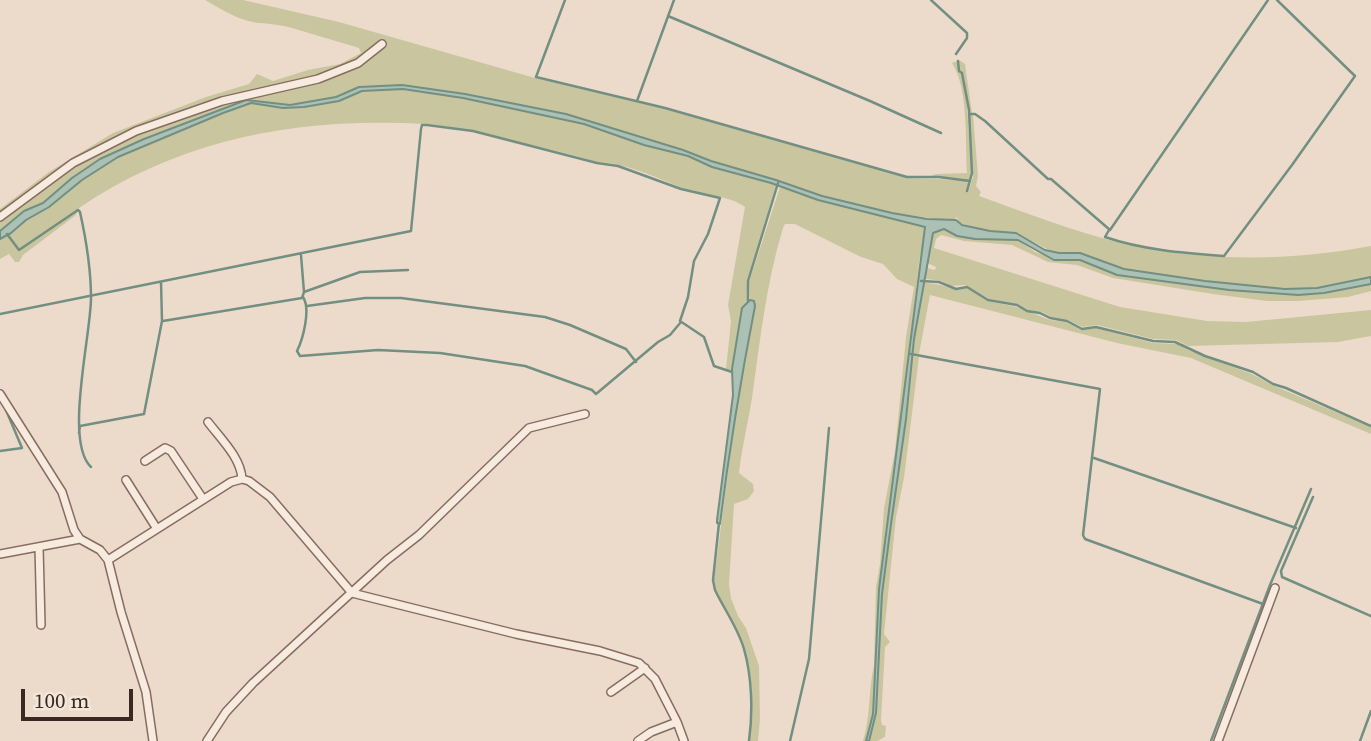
<!DOCTYPE html>
<style>
body{margin:0}
#map{position:relative;width:1371px;height:741px;overflow:hidden;background:#ecdbcb;font-family:"Source Serif 4",serif}
canvas{display:block}
.scale{position:absolute;left:21px;top:689px;width:112px;height:32px;box-sizing:border-box;border:4px solid #392922;border-top:0;padding-left:9px;font-size:21px;line-height:24px;white-space:nowrap;color:#392922;-webkit-text-stroke:5px #f3e7da;paint-order:stroke}
</style>
<div id="map">
<canvas width="1371" height="741"></canvas>
<div class="scale">100 m</div>
</div>
<script>
const context = document.querySelector('canvas').getContext('2d');
context.lineJoin = 'round';
function fill(path, color) { context.fillStyle = color; context.fill(path, 'evenodd'); }
function trace(path, color, width, dash) { context.strokeStyle = color; context.lineWidth = width; context.lineCap = dash ? 'butt' : 'round'; context.setLineDash(dash || []); context.stroke(path); }
fill(new Path2D(`
 M 205,0 L 243,0 L 339,22 L 535,78 L 665,109 L 907,178 L 966,180 L 970,182 L 966,191 L 968,192 L 973,177 L 970,129 L 968,122 L 972,173 L 970,181 L 929,177 L 936,174 L 967,173 C 965,142 969,89 952,63 L 959,60 L 965,64 L 972,113 L 970,113 L 966,91 L 968,121 L 969,114 L 973,115 L 978,176 L 976,186 L 981,192 L 979,196 C 1027,213 1077,233 1126,244 C 1206,262 1291,261 1371,246 L 1371,277 L 1317,288 L 1285,289 L 1205,281 L 1124,269 L 1080,253 L 1053,252 L 1016,233 L 990,231 L 959,223 L 957,217 L 952,221 L 892,213 L 822,196 L 776,180 L 711,161 L 683,150 L 566,114 L 465,94 L 402,85 L 290,105 L 246,100 L 144,139 L 100,159 L 72,178 L 43,203 L 24,211 L 0,231 L 0,209 L 49,172 L 113,133 L 206,97 L 249,84 L 257,74 L 273,81 L 308,70 L 340,64 L 361,53 L 359,48 C 337,41 314,35 292,28 C 281,25 271,24 260,23 C 241,22 221,9 205,0 Z
 M 403,89 L 463,98 L 584,124 L 644,145 L 688,156 L 712,167 L 776,185 L 747,281 L 747,302 L 741,314 L 732,371 L 726,369 L 731,321 L 728,305 L 745,207 C 727,194 702,196 682,188 C 656,177 625,163 597,162 C 568,153 539,147 509,140 C 481,134 454,126 425,124 C 303,117 183,137 79,208 L 76,215 L 23,255 L 19,262 L 15,262 L 9,254 L 0,259 L 0,239 L 11,233 L 26,220 L 49,207 L 82,180 L 118,157 L 223,113 L 251,103 L 283,108 L 304,107 L 333,102 L 362,91 Z
 M 780,187 L 818,200 L 920,225 L 925,227 L 926,231 L 919,262 L 902,420 L 879,589 L 873,715 L 866,741 L 863,741 C 871,716 868,690 874,665 L 876,587 L 880,564 L 884,508 L 895,451 L 906,337 L 914,287 L 897,279 L 883,264 L 861,257 L 795,224 L 785,224 L 783,228 C 766,284 760,341 752,398 C 748,423 742,447 739,473 L 753,484 L 754,491 L 748,499 L 734,504 L 729,584 L 731,598 L 738,616 L 746,628 L 759,666 L 760,718 L 758,741 L 749,741 C 753,712 754,677 744,648 C 737,628 725,609 716,589 L 714,580 L 736,410 L 754,301 L 750,300 L 749,282 Z
 M 944,228 L 952,233 L 975,239 L 1018,240 L 1035,252 L 1059,260 L 1072,259 L 1086,262 L 1117,275 L 1229,290 L 1298,295 L 1324,293 L 1371,284 L 1371,291 L 1348,297 L 1298,301 L 1267,301 L 1213,294 L 1113,278 L 1077,265 L 1048,262 L 1012,245 L 964,241 L 941,235 L 936,239 L 934,248 L 1120,307 L 1207,321 L 1246,322 L 1371,310 L 1371,336 L 1338,342 L 1188,346 L 1176,340 L 1153,339 L 1097,325 L 1082,327 L 1068,320 L 1051,317 L 1042,312 L 1027,310 L 1017,304 L 989,299 L 965,285 L 951,286 L 942,281 L 926,279 L 925,276 L 927,268 L 935,270 L 936,267 L 927,263 L 933,233 Z
 M 923,283 C 939,282 952,291 967,288 L 988,301 L 1017,307 L 1050,320 L 1066,322 L 1081,330 L 1096,328 L 1153,343 L 1178,344 L 1188,350 L 1252,374 L 1272,385 L 1371,427 L 1371,434 L 1191,358 L 1117,343 L 930,295 L 919,354 L 912,353 Z
 M 912,356 L 919,357 L 904,478 L 896,517 L 884,634 L 890,642 L 885,647 L 881,720 L 882,725 L 886,726 L 885,737 L 877,741 L 869,741 C 881,694 878,645 882,597 C 889,516 905,437 912,356 Z`), '#c9c69f');
const water = new Path2D(`
 M 402,85 L 465,94 L 566,114 L 683,150 L 711,161 L 776,180 L 822,196 L 892,213 L 927,219 L 956,220 L 962,225 L 990,231 L 1016,233 L 1045,250 L 1059,253 L 1080,253 L 1124,269 L 1205,281 L 1285,289 L 1317,288 L 1371,277 L 1371,284 L 1324,293 L 1298,295 L 1229,290 L 1117,275 L 1080,260 L 1054,260 L 1018,240 L 975,239 L 957,236 L 944,229 L 933,233 L 914,339 L 906,419 L 891,524 L 882,594 L 876,713 L 869,741 L 866,741 L 873,714 L 879,589 L 925,227 L 818,200 L 771,183 L 712,167 L 688,156 L 644,145 L 584,124 L 463,98 L 403,89 L 362,91 L 339,101 L 304,107 L 283,108 L 251,103 L 223,113 L 118,157 L 82,180 L 49,207 L 26,220 L 11,233 L 0,239 L 0,231 L 24,211 L 43,203 L 72,178 L 100,159 L 144,139 L 246,100 L 290,105 L 336,97 L 359,87 Z
 M 750,300 L 754,301 L 755,306 C 741,378 729,451 720,524 L 717,523 L 717,520 L 733,395 L 732,369 L 742,308 Z`);
fill(water, '#abc1b6');
trace(water, '#728f82', 2);
trace(new Path2D(`
 M 565,0 L 536,77 L 665,108 L 907,177 L 939,177 L 970,181
 M 931,0 L 967,33 L 967,38 L 956,54
 M 668,16 L 870,101 L 941,133
 M 958,61 L 959,71 L 962,73 L 969,110 L 972,173 L 967,191
 M 637,101 L 674,0
 M 969,114 L 975,114 L 985,121 L 1048,179 L 1051,179 L 1110,230 L 1268,0
 M 1109,230 L 1105,237 C 1143,250 1184,253 1224,256 L 1292,165 L 1355,76 L 1277,0
 M 7,234 L 19,250 L 78,210 L 80,212 C 86,239 91,270 91,298 C 91,335 64,442 91,467
 M 921,281 L 939,282 L 956,289 L 967,287 L 988,300 L 1017,305 L 1027,311 L 1040,313 L 1050,318 L 1067,321 L 1082,329 L 1096,327 L 1153,341 L 1175,342 L 1205,356 L 1253,372 L 1273,384 L 1286,388 L 1371,426
 M 304,292 L 360,272 L 408,270
 M 303,297 C 311,309 303,339 297,351 L 300,356 L 378,350 L 440,353 L 525,366 L 592,390 L 596,394 L 658,342 L 670,335 L 681,322
 M 748,301 L 748,281 L 778,183
 M 307,306 L 365,298 L 401,298 L 545,317 L 570,325 L 626,349 L 636,362
 M 0,314 L 411,231 L 421,129 L 422,125 L 427,125 L 473,131 L 597,163 L 618,166 L 681,189 L 720,198 L 708,234 L 694,261 L 688,297 L 680,321 L 704,337 L 714,366 L 732,372
 M 163,321 L 302,298 L 304,292 L 301,255
 M 911,354 L 1100,389 L 1083,535 L 1085,539 L 1263,604
 M 79,433 L 80,426 L 144,414 L 162,321 L 161,282
 M 0,451 L 22,448 L 6,410
 M 1094,458 L 1296,528
 M 1313,497 L 1281,571 L 1282,577 L 1371,616
 M 719,523 L 713,580 L 715,590 C 724,609 738,628 744,649 C 752,677 753,712 749,741
 M 790,741 L 809,659 L 829,428
 M 1211,741 L 1270,585 L 1311,489
 M 1360,741 L 1371,711`), '#728f82', 2.5);
const street = new Path2D(`
 M 0,217 L 73,163 L 136,131 L 222,101 L 318,79 L 358,63 L 382,44
 M 0,394 L 62,492 L 74,530 L 80,539 L 100,550 L 108,560 L 121,612 L 146,692 L 153,741
 M 208,422 C 221,439 241,458 242,479
 M 145,461 L 165,448 L 171,451 L 203,499
 M 126,480 L 157,529
 M 39,547 L 41,625
 M 0,554 L 80,539
 M 108,560 L 231,482 L 242,479 L 249,481 L 270,497 L 352,593 L 516,634 L 600,651 L 639,663 L 655,679 L 677,722 L 684,741
 M 611,692 L 645,668
 M 207,741 L 226,712 L 253,683 L 387,560 L 419,535 L 529,428 L 585,414
 M 638,741 L 651,732 L 677,722
 M 1218,741 L 1275,588`);
trace(street, '#876d60', 10);
trace(street, '#f7eade', 7);
</script>
